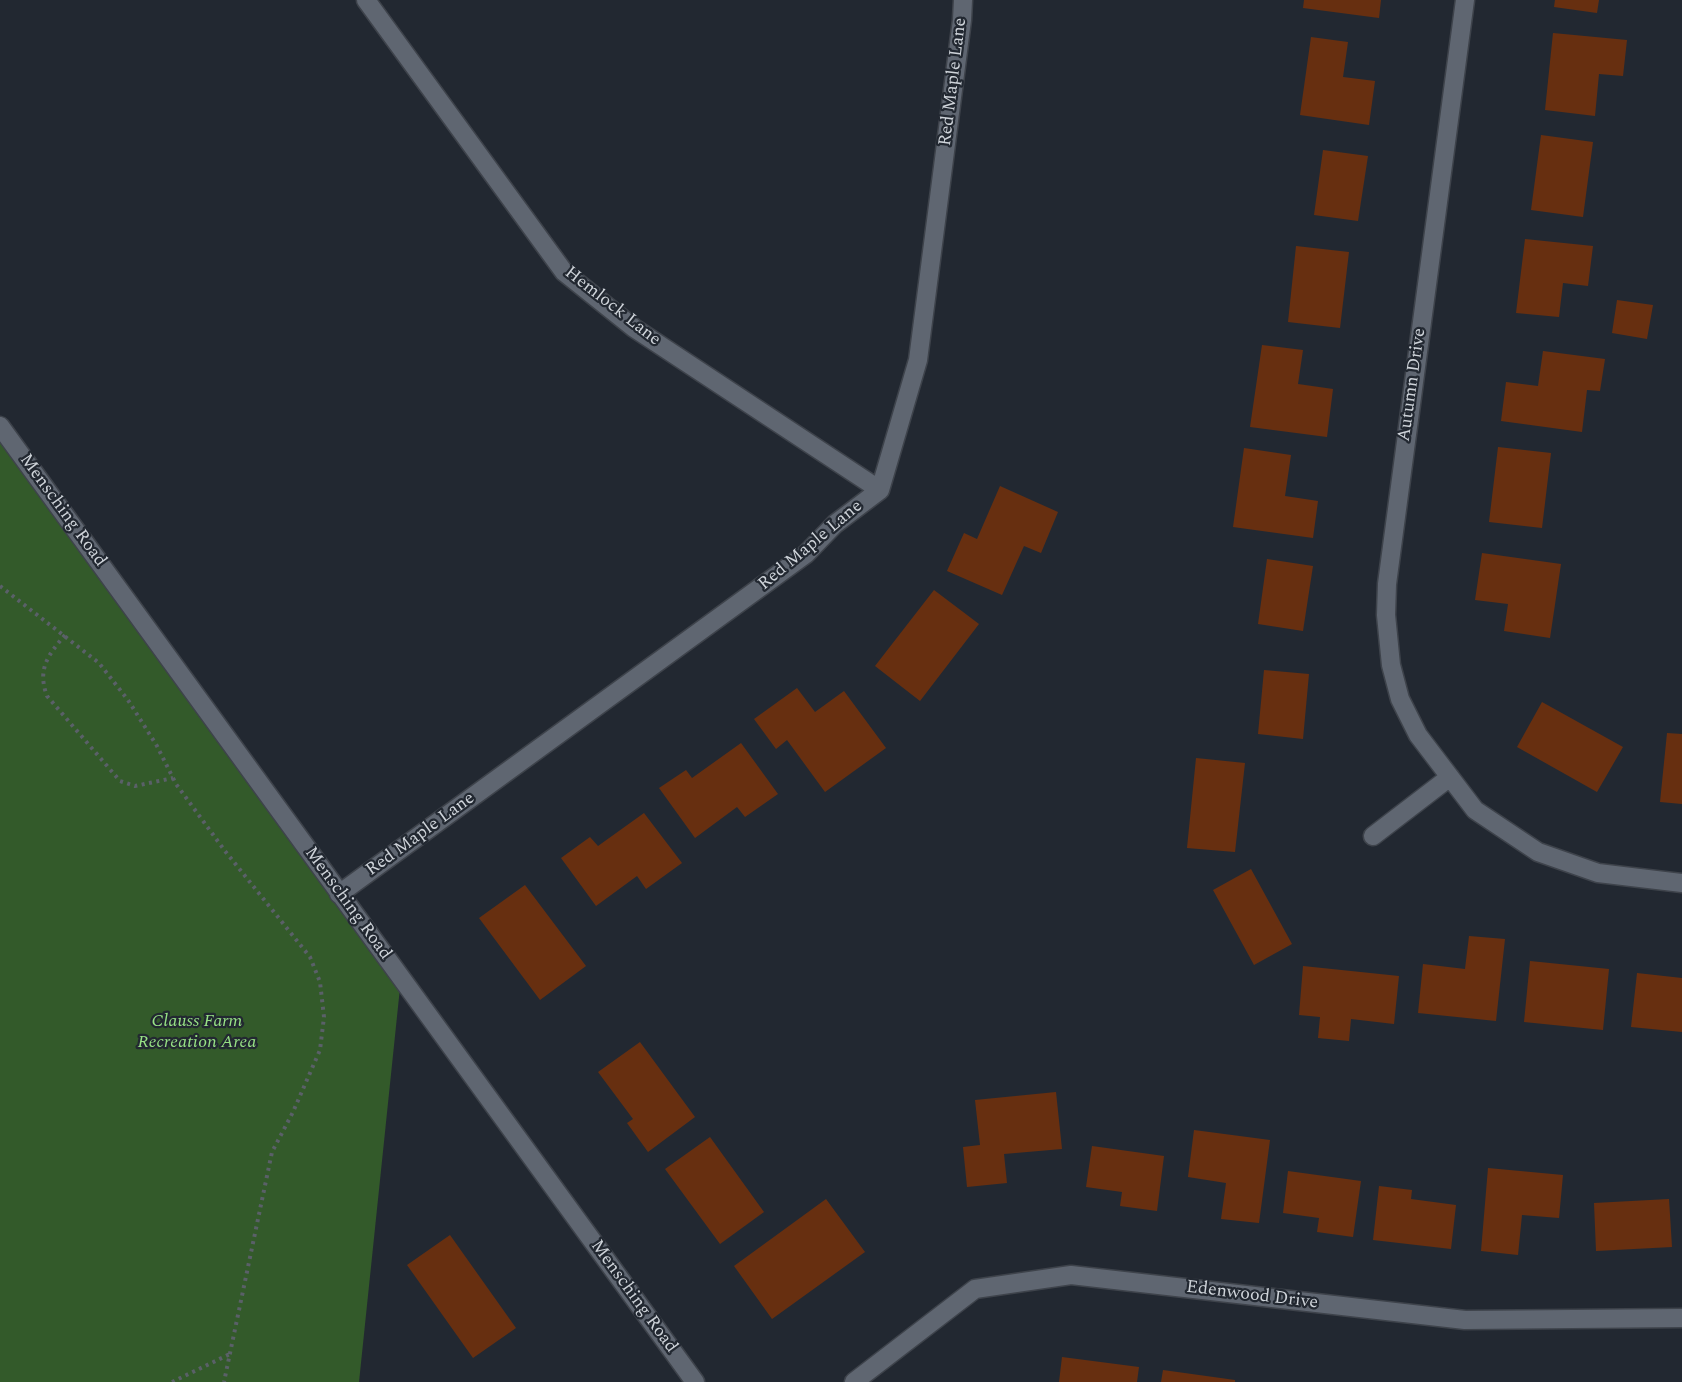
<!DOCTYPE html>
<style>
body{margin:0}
canvas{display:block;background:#222831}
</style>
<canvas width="1682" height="1382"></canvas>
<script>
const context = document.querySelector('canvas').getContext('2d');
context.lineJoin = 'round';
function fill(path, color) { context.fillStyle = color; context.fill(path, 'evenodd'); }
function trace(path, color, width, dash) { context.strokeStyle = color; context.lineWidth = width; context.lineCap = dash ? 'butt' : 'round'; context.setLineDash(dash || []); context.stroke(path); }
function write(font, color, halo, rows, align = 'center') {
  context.font = font + ' Spectral,serif'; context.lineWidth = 4.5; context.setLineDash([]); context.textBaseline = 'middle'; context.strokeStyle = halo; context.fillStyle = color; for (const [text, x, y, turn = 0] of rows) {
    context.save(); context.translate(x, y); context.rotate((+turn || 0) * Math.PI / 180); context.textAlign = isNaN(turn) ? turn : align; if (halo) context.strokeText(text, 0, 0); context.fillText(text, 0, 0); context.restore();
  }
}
fill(new Path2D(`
 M 0,417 L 401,978 L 359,1382 L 0,1382 Z`), '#335a2a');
fill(new Path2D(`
 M 1304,0 L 1381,0 L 1379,18 L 1303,8 Z
 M 1555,0 L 1599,0 L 1597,13 L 1554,7 Z
 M 1553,33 L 1627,40 L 1623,76 L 1599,74 L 1595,116 L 1545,110 Z
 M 1311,37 L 1348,42 L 1343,77 L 1375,81 L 1369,125 L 1300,115 Z
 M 1541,135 L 1593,142 L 1583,217 L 1531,210 Z
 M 1323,150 L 1368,156 L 1358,221 L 1314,215 Z
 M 1525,239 L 1593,246 L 1588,286 L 1563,283 L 1559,317 L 1516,313 Z
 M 1296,246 L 1349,252 L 1340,328 L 1288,322 Z
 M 1617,300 L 1653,305 L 1647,339 L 1612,333 Z
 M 1262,345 L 1303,350 L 1298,384 L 1333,389 L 1327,437 L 1250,427 Z
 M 1543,351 L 1605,359 L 1600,391 L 1587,390 L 1582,432 L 1501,421 L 1506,382 L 1538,386 Z
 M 1498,447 L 1551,453 L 1542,528 L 1489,522 Z
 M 1244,448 L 1291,455 L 1285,496 L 1318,501 L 1313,538 L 1233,527 Z
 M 1000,486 L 1058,512 L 1041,553 L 1024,546 L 1002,595 L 947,571 L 964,533 L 977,539 Z
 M 1482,553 L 1561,564 L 1550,638 L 1504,631 L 1508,604 L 1475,600 Z
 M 1267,559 L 1313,566 L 1303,631 L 1258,624 Z
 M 934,590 L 979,624 L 920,701 L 875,666 Z
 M 1264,670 L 1309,674 L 1303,739 L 1258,734 Z
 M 797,688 L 815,712 L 844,691 L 886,748 L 825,792 L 787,740 L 776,749 L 754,719 Z
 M 1542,702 L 1623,747 L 1597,792 L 1517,747 Z
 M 1667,733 L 1682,734 L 1682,804 L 1660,802 Z
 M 741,743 L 778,794 L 745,817 L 737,807 L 695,838 L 659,788 L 686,770 L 692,778 Z
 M 1196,758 L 1245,763 L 1235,852 L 1187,848 Z
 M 644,813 L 682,863 L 646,889 L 637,876 L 596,906 L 561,858 L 590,837 L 598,846 Z
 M 1251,869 L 1292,944 L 1254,965 L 1213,890 Z
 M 525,885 L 586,966 L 540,1000 L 479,918 Z
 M 1469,936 L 1505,939 L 1496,1021 L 1418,1013 L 1423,964 L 1465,969 Z
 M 1530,961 L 1609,969 L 1603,1030 L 1524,1022 Z
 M 1303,966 L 1399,976 L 1394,1024 L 1351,1019 L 1349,1041 L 1318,1038 L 1320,1017 L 1299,1015 Z
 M 1637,973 L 1682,978 L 1682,1032 L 1631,1027 Z
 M 640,1042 L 695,1117 L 648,1152 L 627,1123 L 633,1119 L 598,1072 Z
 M 1056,1092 L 1062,1149 L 1004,1154 L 1007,1183 L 967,1187 L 963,1147 L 980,1145 L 975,1100 Z
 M 1194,1130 L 1270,1140 L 1259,1223 L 1221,1219 L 1226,1183 L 1188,1177 Z
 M 710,1137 L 764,1212 L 720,1244 L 665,1169 Z
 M 1092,1146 L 1164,1156 L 1157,1211 L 1120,1206 L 1122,1192 L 1086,1187 Z
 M 1488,1168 L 1563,1175 L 1559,1218 L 1522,1215 L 1518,1255 L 1481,1251 Z
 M 1288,1171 L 1361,1181 L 1353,1237 L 1317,1232 L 1319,1218 L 1283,1213 Z
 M 1379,1186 L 1412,1190 L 1411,1199 L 1456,1205 L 1451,1249 L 1373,1240 Z
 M 826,1199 L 865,1252 L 772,1319 L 734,1266 Z
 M 1669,1199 L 1672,1247 L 1596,1251 L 1594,1203 Z
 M 450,1235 L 516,1328 L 473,1358 L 407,1265 Z
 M 1062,1357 L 1139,1367 L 1137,1382 L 1059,1382 Z
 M 1163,1370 L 1235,1380 L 1235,1382 L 1161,1382 Z`), '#672f10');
const minor = new Path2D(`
 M 366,0 L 564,272 L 634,328 L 880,490
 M 1465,0 L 1387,584 L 1386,615 L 1391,665 L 1400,699 L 1418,735 L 1475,810 L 1538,852 L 1598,873 L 1682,883
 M 0,426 L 695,1382
 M 1373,836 L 1450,777
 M 339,894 L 806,554 L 835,524 L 880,490 L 918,360 L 962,20 L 963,0
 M 854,1382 L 975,1289 L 1071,1275 L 1465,1320 L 1682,1318`);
trace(minor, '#3e434b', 21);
trace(new Path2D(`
 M 0,586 L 99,663 L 128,700 L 157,746 L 176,784 L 225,851 L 310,957 L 320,982 L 324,1017 L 320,1050 L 293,1112 L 272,1152 L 224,1382
 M 65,635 C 48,655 37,669 47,696 L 120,781 L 135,786 L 173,778
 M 172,1382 L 230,1354`), '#5a6068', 4, [3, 4.5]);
trace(minor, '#5f6671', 18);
write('18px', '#ced3d9', '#222831', [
 ["Red Maple Lane",954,82,-83],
 ["Hemlock Lane",612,307,38],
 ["Autumn Drive",1413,385,-82],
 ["Mensching Road",62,511,54],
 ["Red Maple Lane",811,546,-40],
 ["Red Maple Lane",421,835,-36],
 ["Mensching Road",347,904,54],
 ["Edenwood Drive",1252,1296,7],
 ["Mensching Road",633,1297,54]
]);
write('italic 18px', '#97e185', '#222831', [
 ["Clauss Farm",197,1022],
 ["Recreation Area",197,1043]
]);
</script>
